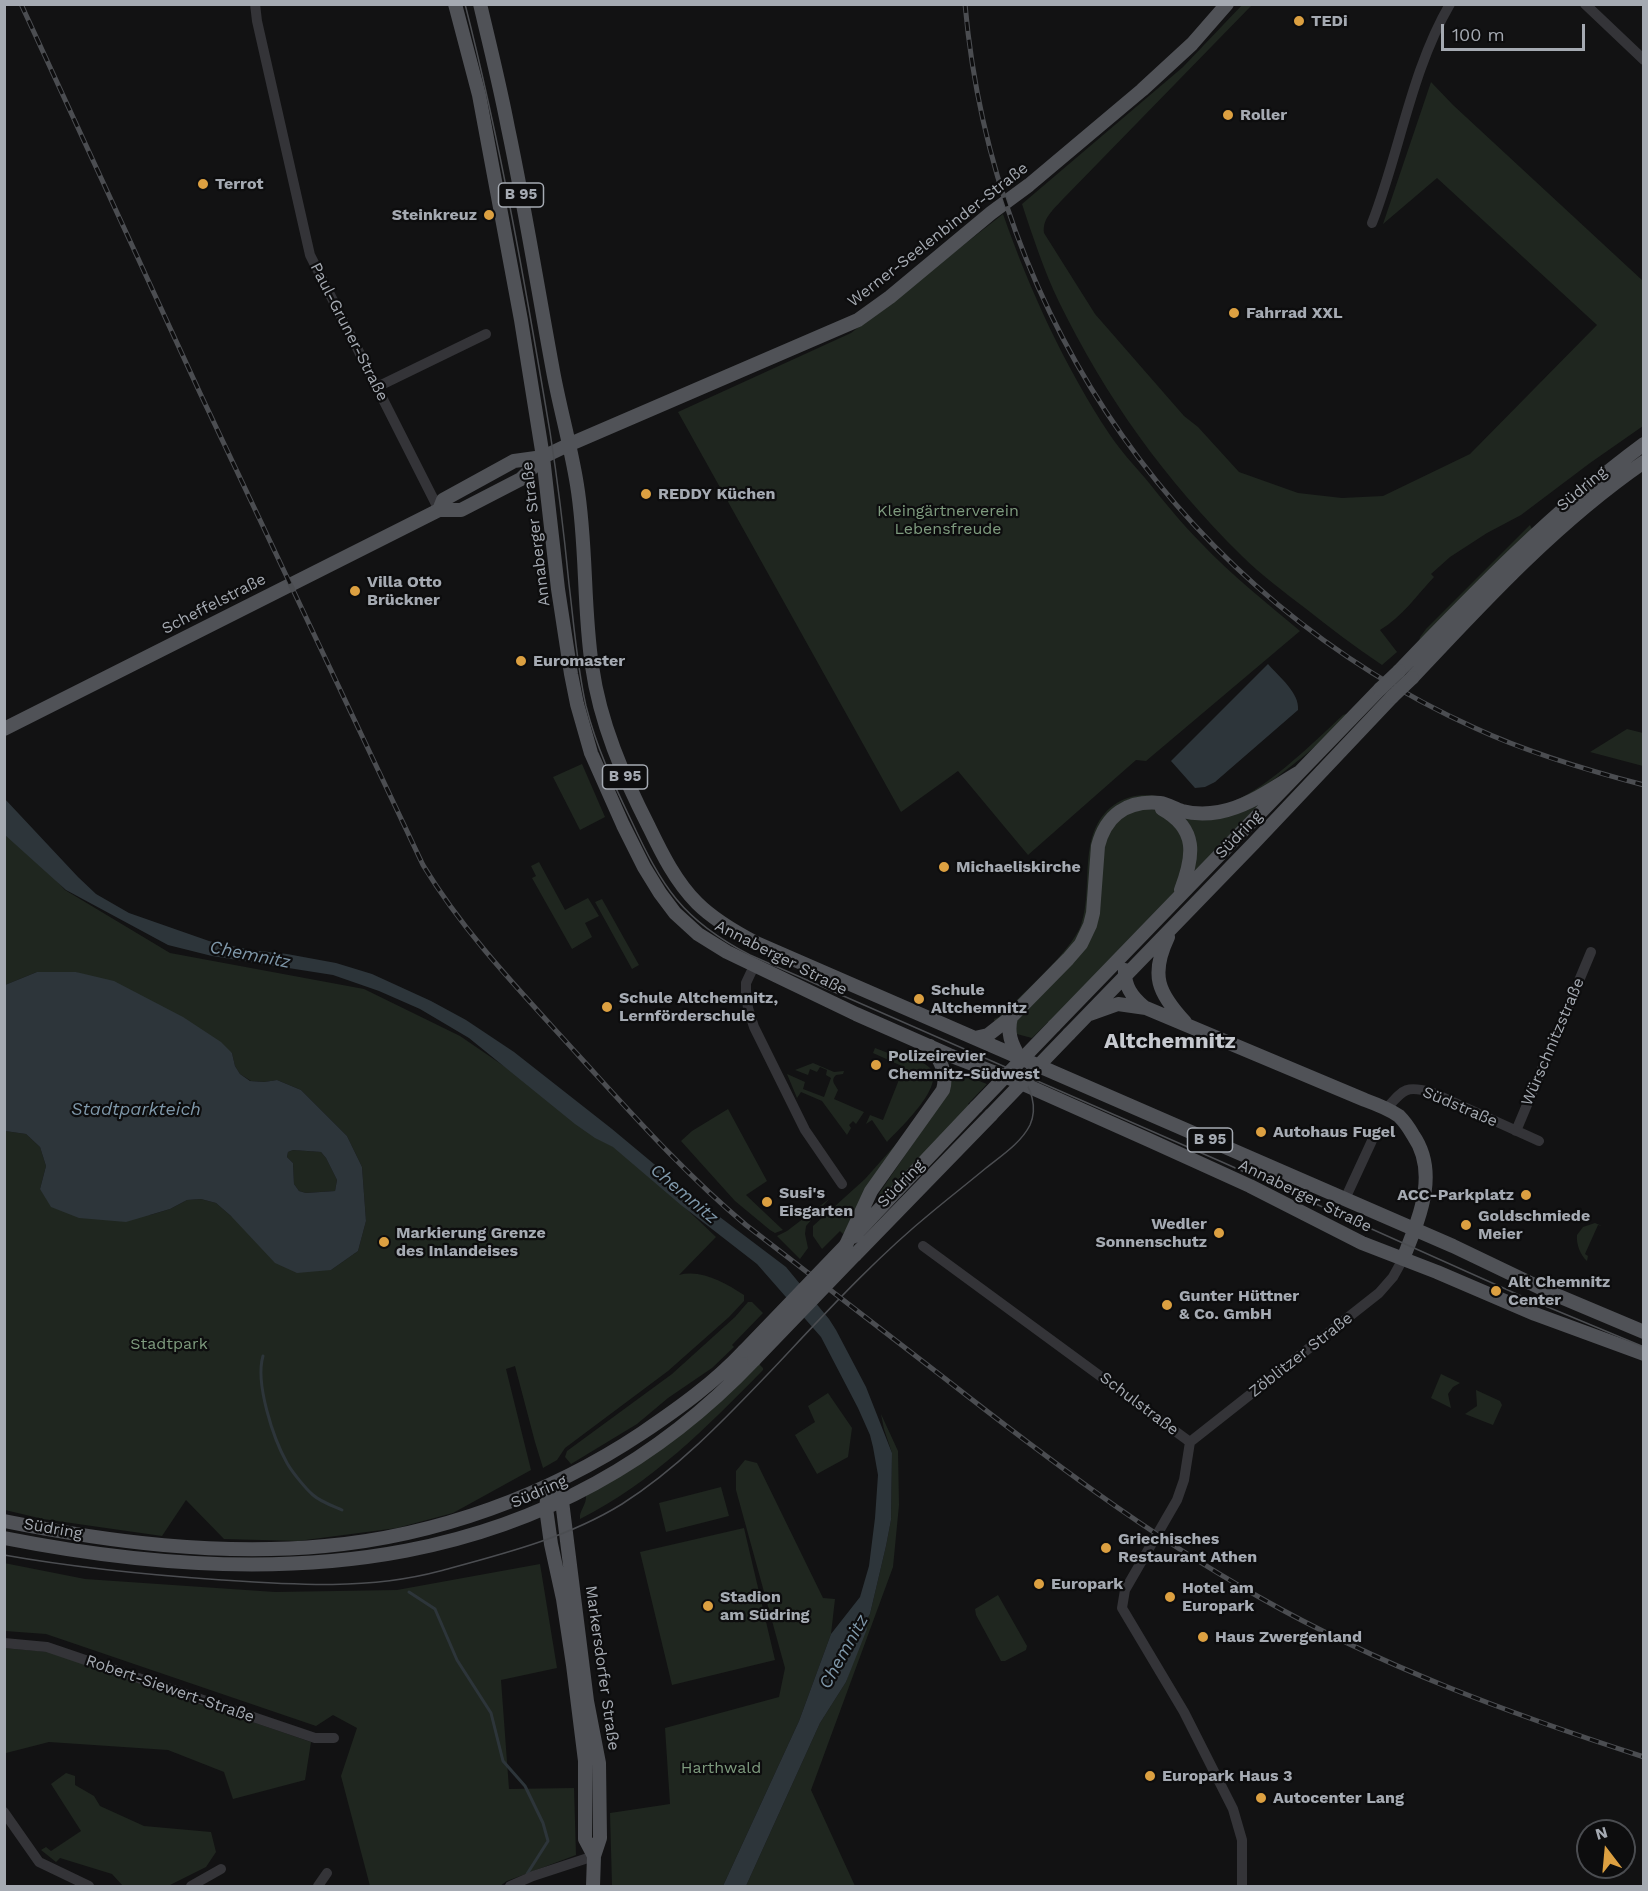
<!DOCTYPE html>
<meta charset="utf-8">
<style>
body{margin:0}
#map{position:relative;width:1648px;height:1891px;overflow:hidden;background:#121213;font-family:"Work Sans",sans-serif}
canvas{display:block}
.frame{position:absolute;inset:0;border:6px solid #a5aab2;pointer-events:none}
.north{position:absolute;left:1576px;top:1819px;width:60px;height:60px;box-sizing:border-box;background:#0d0d0e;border:2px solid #4a4c50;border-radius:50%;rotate:344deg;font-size:16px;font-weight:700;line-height:24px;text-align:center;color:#a5aab2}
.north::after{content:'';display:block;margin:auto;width:21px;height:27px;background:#dca041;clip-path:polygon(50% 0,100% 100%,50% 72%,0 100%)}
.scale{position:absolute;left:1441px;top:24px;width:144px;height:27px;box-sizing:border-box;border:3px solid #a5aab2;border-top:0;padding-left:8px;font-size:18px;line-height:21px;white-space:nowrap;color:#a5aab2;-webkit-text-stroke:4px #0d0d0e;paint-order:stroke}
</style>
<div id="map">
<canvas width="1648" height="1891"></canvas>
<div class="frame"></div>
<div class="north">N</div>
<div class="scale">100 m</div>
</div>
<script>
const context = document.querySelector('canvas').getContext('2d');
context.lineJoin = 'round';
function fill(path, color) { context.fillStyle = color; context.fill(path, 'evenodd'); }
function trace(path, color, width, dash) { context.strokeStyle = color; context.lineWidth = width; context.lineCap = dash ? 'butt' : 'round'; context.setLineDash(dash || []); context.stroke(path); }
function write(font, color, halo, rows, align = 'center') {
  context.font = font + ' "Work Sans",sans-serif'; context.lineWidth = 4.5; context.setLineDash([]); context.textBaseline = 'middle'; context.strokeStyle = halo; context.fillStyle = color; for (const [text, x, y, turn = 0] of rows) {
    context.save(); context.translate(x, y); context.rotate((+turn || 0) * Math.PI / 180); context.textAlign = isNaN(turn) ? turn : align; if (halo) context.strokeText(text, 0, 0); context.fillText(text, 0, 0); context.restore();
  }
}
fill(new Path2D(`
 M 1243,4 L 1252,5 L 1061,201 C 1053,210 1042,219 1044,233 L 1095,314 L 1184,416 L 1198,427 L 1239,472 L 1298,493 L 1342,498 L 1383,496 L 1470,454 L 1597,325 L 1437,178 L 1383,224 L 1431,82 L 1453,105 L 1643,281 L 1643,426 L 1590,463 L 1521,515 L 1487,533 L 1450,557 L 1431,574 L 1434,577 C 1417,595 1402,617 1380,630 L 1397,652 L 1382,665 C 1355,647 1330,628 1305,608 C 1283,591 1261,575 1242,556 C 1165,480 1106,398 1059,302 C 1044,271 1033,237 1022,204 L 1183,67 Z
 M 1003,214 C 1030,291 1065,367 1110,435 C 1120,450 1133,464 1145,478 C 1163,500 1181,523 1201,543 C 1231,575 1267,603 1300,631 L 1146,761 L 1136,760 L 1028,855 L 958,771 L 901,812 L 678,412 L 851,333 Z
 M 1530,525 L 1532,529 L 1419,642 L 1420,637 L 1426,629 Z
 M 1349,713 C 1341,728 1265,789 1245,799 C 1233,805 1219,809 1206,809 C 1172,810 1146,783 1114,808 C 1076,837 1099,890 1084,928 C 1073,954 1047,975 1028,994 C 1017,1005 1007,1017 995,1026 L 994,1019 L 999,1017 C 1020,996 1071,952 1081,925 C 1094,888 1077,837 1110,808 C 1125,795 1146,792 1166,798 C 1171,800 1177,803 1183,805 C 1195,808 1211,808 1223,805 C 1261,795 1314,742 1343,715 Z
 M 1627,729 L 1643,733 L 1643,766 L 1590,752 Z
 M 582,764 L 605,817 L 580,830 L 553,777 Z
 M 1298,773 L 1054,1026 L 1048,1022 L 1032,1038 L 1013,1033 L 1011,1017 L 1090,925 L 1098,846 L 1131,806 L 1209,813 Z
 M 5,825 L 65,890 L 170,953 L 364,989 L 460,1036 L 618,1144 L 716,1237 L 679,1275 C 702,1269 725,1283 744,1295 L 744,1301 L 729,1317 L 668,1371 L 565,1448 L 557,1460 L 543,1468 L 535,1442 L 515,1366 L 506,1369 L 531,1470 L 453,1513 L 397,1528 L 298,1541 L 224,1539 L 186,1500 L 162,1536 L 43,1519 L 5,1510 L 5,1131 L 26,1134 L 40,1147 L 46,1166 L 40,1189 L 150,1215 L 170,1209 L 187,1200 L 201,1199 L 216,1203 L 231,1216 L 331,1270 L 358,1251 L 366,1221 L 362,1167 L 347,1136 L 301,1090 L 277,1080 L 264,1082 L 251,1081 L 240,1074 L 235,1066 L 232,1053 L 76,972 L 37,972 L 5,985 Z
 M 539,862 L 565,910 L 588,898 L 599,916 L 585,923 L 592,937 L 572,949 L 532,878 L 536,876 L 531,866 Z
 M 602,899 L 639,965 L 632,969 L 595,902 Z
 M 875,1048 L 888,1053 L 891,1050 C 901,1054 924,1061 930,1068 C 946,1086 899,1129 887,1142 L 872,1120 L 866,1124 L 870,1115 L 883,1120 L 904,1067 L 873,1053 Z
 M 813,1063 L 834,1072 L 844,1071 L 843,1074 L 836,1075 C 830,1081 835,1084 838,1090 L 834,1099 L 864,1112 L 856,1124 L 853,1121 L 849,1125 L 851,1128 L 847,1135 L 822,1101 L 801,1092 L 797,1098 L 787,1074 L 805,1082 L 803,1089 L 824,1097 L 831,1078 L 826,1075 L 827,1070 L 820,1067 L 817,1072 L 810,1069 L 808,1075 L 795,1070 Z
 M 948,1072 L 961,1074 L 987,1084 L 968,1104 L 970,1106 L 882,1198 L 880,1198 L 878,1196 L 880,1192 L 946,1095 Z
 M 728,1109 L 767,1181 L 746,1195 L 783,1230 L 775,1233 L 770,1230 L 735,1201 L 681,1141 L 692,1131 Z
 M 905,1134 L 850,1226 L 843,1234 L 840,1231 L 822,1249 L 813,1236 L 813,1226 L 865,1179 Z
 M 293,1150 L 321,1152 L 326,1158 L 337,1180 L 335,1191 L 306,1193 L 299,1191 L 294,1184 L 293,1163 L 287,1157 L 288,1152 Z
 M 829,1199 L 806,1226 L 805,1234 L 808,1248 L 800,1259 L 777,1236 L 787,1231 Z
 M 1595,1223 L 1602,1226 L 1598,1225 L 1585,1254 L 1588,1256 L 1587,1261 C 1580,1255 1576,1243 1577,1235 L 1583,1227 Z
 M 748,1302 L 752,1302 L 763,1313 L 732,1345 L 734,1347 L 712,1368 L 668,1398 L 637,1424 L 571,1464 L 565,1457 L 567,1451 L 672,1374 L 735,1317 Z
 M 758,1363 L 763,1368 L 763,1370 C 707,1427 652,1483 580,1519 C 579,1510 587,1505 586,1495 C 654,1456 703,1418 758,1363 Z
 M 1441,1374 L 1460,1383 L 1453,1387 L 1448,1394 L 1451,1408 L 1431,1398 Z
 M 1476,1390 L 1500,1401 L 1502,1405 L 1493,1425 L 1465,1414 L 1477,1406 Z
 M 828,1393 L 852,1428 L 848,1457 L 817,1474 L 795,1435 L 815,1422 L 808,1406 Z
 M 881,1414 L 898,1451 L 899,1505 L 893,1567 L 811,1790 L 855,1886 L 746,1886 L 820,1723 L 846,1682 L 865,1623 L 870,1614 L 886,1546 L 891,1520 L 892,1453 L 884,1429 Z
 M 745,1460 L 757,1463 L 823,1598 L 835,1599 L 831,1634 L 799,1721 L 723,1886 L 612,1886 L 610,1813 L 670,1804 L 665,1728 L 779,1697 L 785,1668 L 736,1490 L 736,1471 Z
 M 721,1487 L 729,1516 L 666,1532 L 659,1503 Z
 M 744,1528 L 775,1660 L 672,1685 L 640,1552 Z
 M 4,1563 L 85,1579 L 275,1592 L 397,1590 L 540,1564 L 557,1668 L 501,1680 L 509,1789 L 574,1788 L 576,1855 L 507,1881 L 500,1886 L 370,1886 L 341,1776 L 357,1728 L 333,1715 L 316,1726 L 46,1634 L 5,1631 Z
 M 998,1595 L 1027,1646 L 1026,1650 L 1005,1661 L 1001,1661 L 976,1615 L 975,1609 Z
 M 4,1648 L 49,1652 L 311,1742 L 305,1780 L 233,1799 L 224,1772 L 168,1750 L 49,1742 L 6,1753 Z
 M 66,1773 L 75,1776 L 75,1785 L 94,1796 L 100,1806 L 144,1826 L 211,1832 L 216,1852 L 206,1867 L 168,1886 L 123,1886 L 112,1874 L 60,1858 L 56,1862 L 41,1850 L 46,1847 L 51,1851 L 81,1831 L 51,1784 Z`), '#1f261f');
fill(new Path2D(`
 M 1268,664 C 1279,677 1300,693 1298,710 L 1215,782 L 1205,787 L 1195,788 L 1171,761 Z
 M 4,798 L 78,877 L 96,894 L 129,913 L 209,941 L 251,950 L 287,954 L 336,963 L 372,974 L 431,1001 L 466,1020 L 514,1052 L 612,1129 L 696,1199 L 786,1267 L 829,1319 L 836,1330 L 866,1387 L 892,1453 L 891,1520 L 886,1546 L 870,1614 L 865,1623 L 867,1629 L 846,1682 L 820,1723 L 746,1886 L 723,1886 L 799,1721 L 831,1634 L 860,1597 L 869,1566 L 875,1518 L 878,1475 L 873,1447 L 870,1435 L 858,1408 L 821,1337 L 757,1264 L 681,1205 L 613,1147 L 595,1138 L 575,1124 L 469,1038 L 420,1009 L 379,991 L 333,975 L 212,956 L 168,945 L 66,890 L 5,835 Z
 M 37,972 L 76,972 L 114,981 L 183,1017 L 221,1042 L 232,1053 L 235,1066 L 240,1074 L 250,1081 L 264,1082 L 277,1080 L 301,1090 L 347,1136 L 362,1167 L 366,1221 L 358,1251 L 331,1270 L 297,1273 L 275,1263 L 231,1216 L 216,1203 L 201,1199 L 187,1200 L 170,1209 L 126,1222 L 79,1218 L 51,1207 L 40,1189 L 46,1166 L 40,1147 L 26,1134 L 5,1131 L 5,985 ZM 293,1150 L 321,1152 L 326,1158 L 337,1180 L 335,1191 L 306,1193 L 299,1191 L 294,1184 L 293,1163 L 287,1157 L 288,1152 Z`), '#2d353a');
trace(new Path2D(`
 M 263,1356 C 255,1383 273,1438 287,1463 C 292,1472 306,1489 313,1495 C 321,1502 333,1506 342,1510
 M 409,1592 L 435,1609 L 457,1660 L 491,1713 L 503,1761 L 525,1786 L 543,1823 L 548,1841 L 527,1874`), '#2d353a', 3);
trace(new Path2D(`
 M 255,4 L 257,21 L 310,255 L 439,510
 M 1585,4 L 1644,60
 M 1372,223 C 1400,151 1411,71 1450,4
 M 377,387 L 486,334
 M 754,966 L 746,983 L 746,994 L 748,1008 L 754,1027 L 805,1130 L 842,1184
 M 1386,1109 C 1403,1090 1405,1085 1431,1092 L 1539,1141
 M 1516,1131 L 1591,952
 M 1345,1199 L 1376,1132
 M 923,1246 L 1190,1442
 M 1190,1442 L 1184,1480 L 1177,1500 L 1125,1590 L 1122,1608 L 1184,1712 L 1233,1809 L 1242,1840 L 1242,1886
 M 1190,1442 L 1379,1293 L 1393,1277 L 1403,1259
 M 4,1643 L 47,1647 L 315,1738 L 334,1738
 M 4,1812 L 39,1862 L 89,1886
 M 191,1886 L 221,1869
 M 318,1886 L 327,1873
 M 510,1886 L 533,1876 L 594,1856`), '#343438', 10);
trace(new Path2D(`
 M 455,4 L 479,95 L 521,320 L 543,457 L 558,589 L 571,674 L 577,704 L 591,753 L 623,825 L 644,867 L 660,893 L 675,913 L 698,934 L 727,952 L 856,1014 L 949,1055 L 1019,1082 L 1149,1140 L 1250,1186 L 1362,1243 L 1437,1272 L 1535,1314 L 1644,1354
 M 480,4 C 490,46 500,86 508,128 C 525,208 538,290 553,371 C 560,409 571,447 577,485 C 587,545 583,606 592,666 C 600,723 623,776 649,827 C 662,854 676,882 697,903 C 714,920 735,932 756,943 L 1453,1246 L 1549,1292 L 1644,1332
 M 439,510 L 443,500 L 514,461 L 543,457 L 568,445 L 858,320 L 890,297 L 991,213 L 1029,185 L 1142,90 L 1192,44 L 1227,4
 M 1399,671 C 1476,591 1553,511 1644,444
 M 1412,678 C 1484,601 1557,522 1644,462
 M 4,729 L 435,512 L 439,510 L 461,510 L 521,479 L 543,457
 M 1162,809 C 1198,829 1194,856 1181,890
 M 1168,937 C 1150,975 1158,993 1185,1022
 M 1125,970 C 1124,986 1132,997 1144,1007
 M 1090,1014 L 1118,1004 L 1146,1008 L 1365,1100 C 1376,1104 1389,1109 1399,1116 C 1404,1121 1409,1128 1413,1135 C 1440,1174 1418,1220 1403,1259
 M 1011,1017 C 1007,1033 1011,1043 1019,1057
 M 1054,1026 L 1380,689
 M 1069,1034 L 1254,843 L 1392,697
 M 975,1038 L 988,1035 L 1011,1017 L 1068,959 L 1081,944 L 1090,925 L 1093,913 L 1098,846 C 1106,815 1127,800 1160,803 C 1168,804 1175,809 1182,811 C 1194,814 1207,814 1219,812 C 1248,807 1274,787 1298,773
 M 853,1237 L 976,1107
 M 846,1245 L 871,1191 L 943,1090 C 948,1073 940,1060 930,1046
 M 855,1255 L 991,1115
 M 557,1495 L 562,1501 L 587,1701 L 599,1763 L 600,1838 L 594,1856 L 593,1886
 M 547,1500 L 546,1508 L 551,1544 L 563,1599 L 573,1665 L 585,1761 L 585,1839 L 594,1856
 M 4,1521 C 109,1542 218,1556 325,1546 C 436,1536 549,1495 642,1433 C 679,1408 714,1383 744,1351
 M 4,1538 C 282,1593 549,1576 754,1360`), '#505257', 14);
trace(new Path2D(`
 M 465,4 C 501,145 526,289 550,432 C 558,483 564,533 569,584 C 574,625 577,666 586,706 C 596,746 613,783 631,820 C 662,887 682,920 750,955 L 1222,1162 L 1519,1295 L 1644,1347
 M 4,1555 C 77,1568 149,1575 222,1580 C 296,1585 369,1590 440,1571 C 503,1554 567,1538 622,1504 C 677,1469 723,1421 767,1375 C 820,1319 872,1261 932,1212 C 950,1197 968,1183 986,1168 C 1001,1156 1021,1143 1030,1125 C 1038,1107 1031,1087 1019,1073`), '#4b4d51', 1.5);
const rail = new Path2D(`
 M 21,4 L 200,393 L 423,865 C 466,936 524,995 579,1056 C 633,1115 685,1174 746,1225 C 812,1276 877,1326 943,1377 C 1044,1456 1147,1534 1259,1597 C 1380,1666 1511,1714 1644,1757
 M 965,4 C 993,320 1186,597 1475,728 C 1529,753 1586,770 1644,785`);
trace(rail, '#4b4d51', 5);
trace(rail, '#0d0d0e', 3, [9]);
trace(new Path2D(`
 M 1380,689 L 1399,671
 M 1392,697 L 1412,678
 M 976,1107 L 1054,1026
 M 991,1115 L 1069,1034
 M 744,1351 L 846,1245
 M 754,1360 L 855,1255`), '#505257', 14);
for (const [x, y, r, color] of [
 [1299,21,6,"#dca041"],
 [1228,115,6,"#dca041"],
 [203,184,6,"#dca041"],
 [489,215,6,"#dca041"],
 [1234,313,6,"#dca041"],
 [646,494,6,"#dca041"],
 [355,591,6,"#dca041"],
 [521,661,6,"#dca041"],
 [944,867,6,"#dca041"],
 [919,999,6,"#dca041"],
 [607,1007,6,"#dca041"],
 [876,1065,6,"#dca041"],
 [1261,1132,6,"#dca041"],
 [1526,1195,6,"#dca041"],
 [767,1202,6,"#dca041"],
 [1466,1225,6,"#dca041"],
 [1219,1233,6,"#dca041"],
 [384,1242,6,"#dca041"],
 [1496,1291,6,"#dca041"],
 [1167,1305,6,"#dca041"],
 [1106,1548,6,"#dca041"],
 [1039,1584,6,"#dca041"],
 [1170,1597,6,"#dca041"],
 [708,1606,6,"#dca041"],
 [1203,1637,6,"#dca041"],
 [1150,1776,6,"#dca041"],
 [1261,1798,6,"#dca041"]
]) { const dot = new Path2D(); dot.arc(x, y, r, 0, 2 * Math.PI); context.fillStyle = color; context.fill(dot); trace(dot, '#0d0d0e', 2); }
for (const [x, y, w] of [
 [521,195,45],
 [625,777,45],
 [1210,1140,45]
]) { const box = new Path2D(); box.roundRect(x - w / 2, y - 12, w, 24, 4.5); context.fillStyle = '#0d0d0e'; context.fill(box); trace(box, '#a5aab2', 1.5); }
write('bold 15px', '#a5aab2', null, [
 ["B 95",521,195],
 ["B 95",625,777],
 ["B 95",1210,1140]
]);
write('bold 16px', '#a5aab2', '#0d0d0e', [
 ["TEDi",1311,21],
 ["Roller",1240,115],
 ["Terrot",215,184],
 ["Steinkreuz",477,215,"right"],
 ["Fahrrad XXL",1246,313],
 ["REDDY Küchen",658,494],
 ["Villa Otto",367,582],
 ["Brückner",367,600],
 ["Euromaster",533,661],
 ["Michaeliskirche",956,867],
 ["Schule",931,990],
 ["Altchemnitz",931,1008],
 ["Schule Altchemnitz,",619,998],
 ["Lernförderschule",619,1016],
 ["Polizeirevier",888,1056],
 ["Chemnitz-Südwest",888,1074],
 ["Autohaus Fugel",1273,1132],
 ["Susi's",779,1193],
 ["Eisgarten",779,1211],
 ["ACC-Parkplatz",1514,1195,"right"],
 ["Goldschmiede",1478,1216],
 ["Meier",1478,1234],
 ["Wedler",1207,1224,"right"],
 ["Sonnenschutz",1207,1242,"right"],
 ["Markierung Grenze",396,1233],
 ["des Inlandeises",396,1251],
 ["Alt Chemnitz",1508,1282],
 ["Center",1508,1300],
 ["Gunter Hüttner",1179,1296],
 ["& Co. GmbH",1179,1314],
 ["Griechisches",1118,1539],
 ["Restaurant Athen",1118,1557],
 ["Europark",1051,1584],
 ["Hotel am",1182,1588],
 ["Europark",1182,1606],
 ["Stadion",720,1597],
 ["am Südring",720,1615],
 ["Haus Zwergenland",1215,1637],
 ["Europark Haus 3",1162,1776],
 ["Autocenter Lang",1273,1798]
], 'left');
write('16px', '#a5aab2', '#0d0d0e', [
 ["Werner-Seelenbinder-Straße",938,235,-38],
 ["Paul-Gruner-Straße",349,332,63],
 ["Südring",1582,489,-40],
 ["Annaberger Straße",536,534,-97],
 ["Scheffelstraße",214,604,-27],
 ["Südring",1239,835,-46],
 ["Annaberger Straße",781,958,27],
 ["Würschnitzstraße",1553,1042,-67],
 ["Südstraße",1460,1107,23],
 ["Südring",901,1184,-46],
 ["Annaberger Straße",1305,1196,26],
 ["Zöblitzer Straße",1301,1355,-38],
 ["Schulstraße",1139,1404,37],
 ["Südring",539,1492,-24],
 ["Südring",53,1529,10],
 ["Markersdorfer Straße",602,1668,82],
 ["Robert-Siewert-Straße",170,1689,19]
]);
write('16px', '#7e9b7e', '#0d0d0e', [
 ["Kleingärtnerverein",948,511],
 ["Lebensfreude",948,529],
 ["Stadtpark",169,1344],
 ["Harthwald",721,1768]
]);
write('italic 18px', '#7f98aa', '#0d0d0e', [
 ["Chemnitz",250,955,11],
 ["Stadtparkteich",136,1110],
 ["Chemnitz",684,1194,40],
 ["Chemnitz",844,1652,-61]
]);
write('bold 22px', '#c6c9cf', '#0d0d0e', [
 ["Altchemnitz",1170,1042]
]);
</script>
